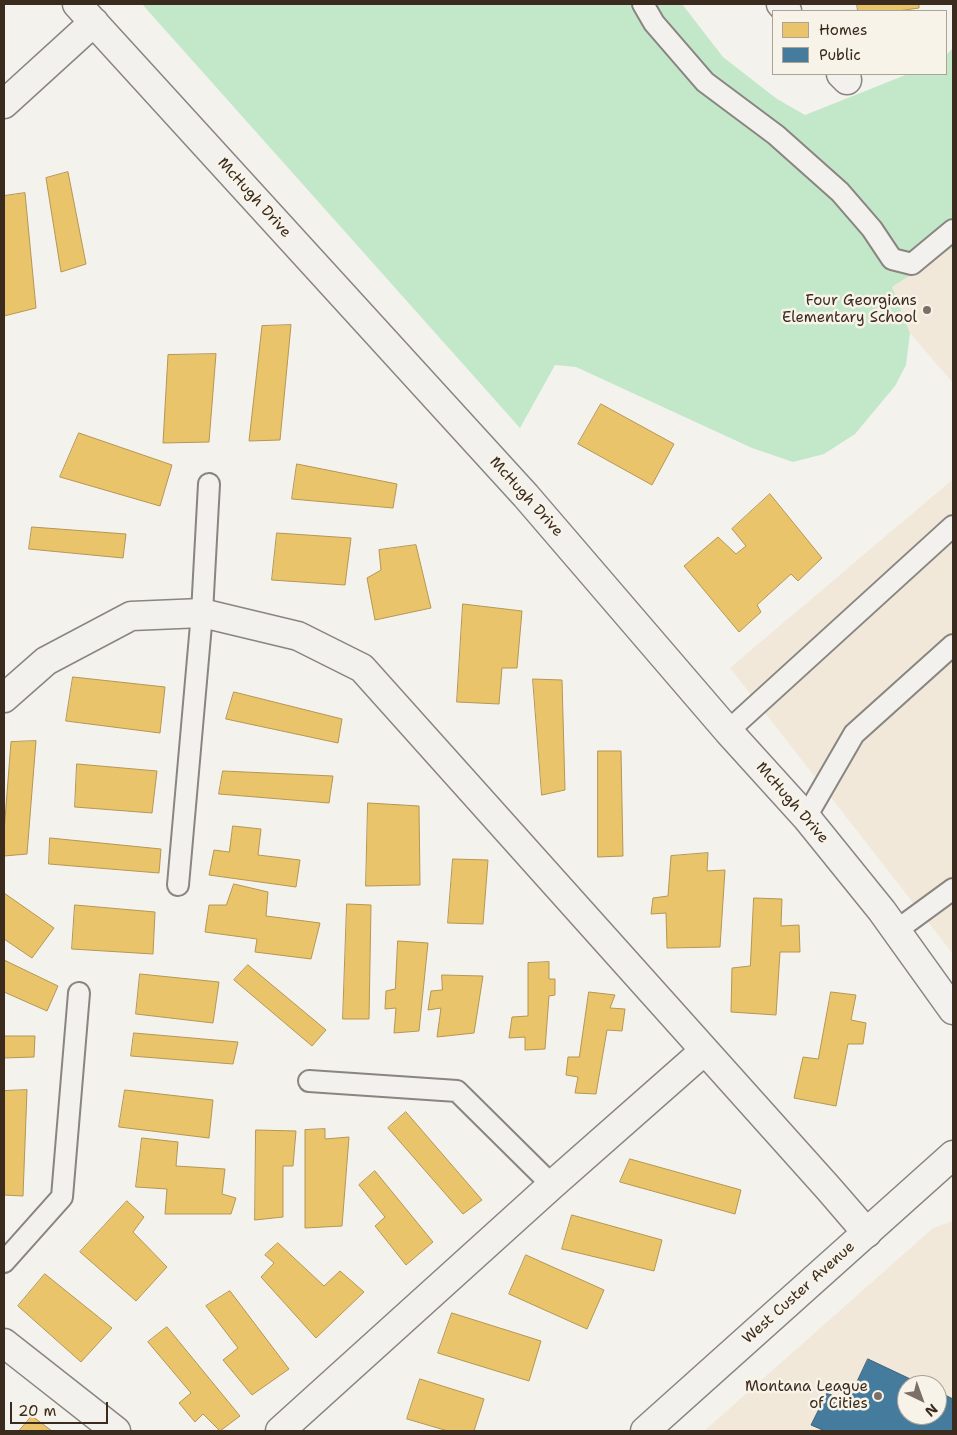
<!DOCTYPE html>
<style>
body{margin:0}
#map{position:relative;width:957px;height:1435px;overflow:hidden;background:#f4f2ec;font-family:"Shantell Sans",sans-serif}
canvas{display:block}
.frame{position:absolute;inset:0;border:5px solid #3b2a1e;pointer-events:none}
.legend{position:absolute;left:772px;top:10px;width:175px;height:65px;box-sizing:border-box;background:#f7f3e8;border:1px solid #aca397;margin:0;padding:6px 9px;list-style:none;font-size:15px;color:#3b2a1e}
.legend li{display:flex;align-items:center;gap:10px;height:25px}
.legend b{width:25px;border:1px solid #aca397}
.north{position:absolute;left:897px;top:1375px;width:50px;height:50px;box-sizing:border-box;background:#f7f3e8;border:1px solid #aca397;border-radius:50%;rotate:138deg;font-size:14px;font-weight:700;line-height:20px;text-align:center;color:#3b2a1e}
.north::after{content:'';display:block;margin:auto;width:18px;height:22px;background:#7c7066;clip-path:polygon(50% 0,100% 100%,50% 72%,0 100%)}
.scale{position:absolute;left:10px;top:1402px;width:98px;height:22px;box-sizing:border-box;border:2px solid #3b2a1e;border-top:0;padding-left:6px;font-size:15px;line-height:18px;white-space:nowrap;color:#3b2a1e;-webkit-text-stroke:4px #f7f3e8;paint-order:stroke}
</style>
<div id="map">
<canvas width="957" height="1435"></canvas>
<div class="frame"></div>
<ul class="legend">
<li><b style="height:14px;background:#e9c46a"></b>Homes</li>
<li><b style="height:14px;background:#457b9d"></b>Public</li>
</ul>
<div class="north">N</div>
<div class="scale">20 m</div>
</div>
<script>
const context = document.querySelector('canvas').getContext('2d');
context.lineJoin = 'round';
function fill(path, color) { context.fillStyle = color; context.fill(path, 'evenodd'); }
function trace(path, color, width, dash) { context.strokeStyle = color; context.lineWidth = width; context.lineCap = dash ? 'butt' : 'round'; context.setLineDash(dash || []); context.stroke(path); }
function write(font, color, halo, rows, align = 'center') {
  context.font = font + ' "Shantell Sans",sans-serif'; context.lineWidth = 5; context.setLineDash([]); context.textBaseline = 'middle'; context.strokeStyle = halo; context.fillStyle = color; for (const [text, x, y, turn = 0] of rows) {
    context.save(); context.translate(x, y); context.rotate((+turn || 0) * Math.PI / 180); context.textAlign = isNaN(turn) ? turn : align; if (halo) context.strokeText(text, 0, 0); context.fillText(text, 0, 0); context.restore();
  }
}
fill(new Path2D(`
 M 953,247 L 953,383 L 910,333 L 892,287 Z
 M 953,479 L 953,954 L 730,668 Z
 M 953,1221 L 953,1431 L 704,1431 L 933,1228 ZM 907,1385 L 937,1385 L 937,1415 L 907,1415 Z`), '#f1e8da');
fill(new Path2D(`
 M 142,4 L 682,4 L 723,57 L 777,99 L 805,115 L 908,74 L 946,74 L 946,55 L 953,48 L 953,251 L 952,248 L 892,287 L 910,333 L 906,365 L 895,386 L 855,434 L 824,454 L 793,462 L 752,448 L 576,367 L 555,365 L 520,428 Z`), '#c2e8c9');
const homes = new Path2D(`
 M 857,4 L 919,4 L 919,8 L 898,11 L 858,11 Z
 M 68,172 L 86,264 L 61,272 L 46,178 Z
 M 25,193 L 36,308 L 4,316 L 4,196 Z
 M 291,325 L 280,440 L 249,441 L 262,326 Z
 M 216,354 L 209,442 L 163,443 L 168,355 Z
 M 601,404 L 674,444 L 652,485 L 578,444 Z
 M 79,433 L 172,465 L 160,506 L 60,477 Z
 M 297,464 L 397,484 L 393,508 L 292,499 Z
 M 770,494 L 822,558 L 798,581 L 791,574 L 757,605 L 761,612 L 739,632 L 684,566 L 718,537 L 736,554 L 746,546 L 732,529 Z
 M 32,527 L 126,534 L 123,558 L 29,549 Z
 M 277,533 L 351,538 L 345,585 L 272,580 Z
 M 416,545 L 431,608 L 375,620 L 367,578 L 381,570 L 379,550 Z
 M 463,604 L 522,611 L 517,668 L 502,668 L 499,704 L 457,702 Z
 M 73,677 L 165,687 L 160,733 L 66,721 Z
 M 533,679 L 562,680 L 565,790 L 542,795 Z
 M 234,692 L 342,719 L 338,743 L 226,719 Z
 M 36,741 L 27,854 L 4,856 L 4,832 L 11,742 Z
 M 598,751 L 621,751 L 623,856 L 598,857 Z
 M 77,764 L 157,771 L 152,813 L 75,807 Z
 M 223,771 L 333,776 L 329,803 L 219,794 Z
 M 368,803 L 419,806 L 420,885 L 366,886 Z
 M 233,826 L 261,829 L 258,855 L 300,860 L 296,887 L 209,875 L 214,850 L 229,852 Z
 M 50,838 L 161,849 L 159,873 L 49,864 Z
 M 708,853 L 707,871 L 725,870 L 720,947 L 667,948 L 666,913 L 651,914 L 653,898 L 668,896 L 671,856 Z
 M 453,859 L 488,860 L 483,924 L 448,923 Z
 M 234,884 L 268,892 L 266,916 L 320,923 L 311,959 L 255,952 L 257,939 L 205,932 L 209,905 L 226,905 Z
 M 4,893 L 54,928 L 32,958 L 4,939 Z
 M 754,898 L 782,899 L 781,926 L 799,925 L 800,952 L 780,952 L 776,1015 L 731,1012 L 732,968 L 750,966 Z
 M 347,904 L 371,905 L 369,1019 L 343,1019 Z
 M 75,905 L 155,912 L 153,954 L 72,949 Z
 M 398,941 L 428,943 L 419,1031 L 394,1033 L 396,1008 L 385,1009 L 386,991 L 395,989 Z
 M 4,960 L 58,986 L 47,1011 L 4,992 Z
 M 549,962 L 549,979 L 555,979 L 555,995 L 549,996 L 545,1049 L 525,1050 L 525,1037 L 509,1038 L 512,1017 L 528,1016 L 528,963 Z
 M 248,965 L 326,1030 L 312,1046 L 234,980 Z
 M 140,974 L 219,982 L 213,1023 L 136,1014 Z
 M 442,975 L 483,976 L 474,1033 L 437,1037 L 441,1008 L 428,1010 L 431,991 L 442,990 Z
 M 589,992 L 615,995 L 610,1008 L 625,1009 L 622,1031 L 607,1030 L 596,1094 L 575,1093 L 578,1077 L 566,1075 L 568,1057 L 579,1057 Z
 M 831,992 L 856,995 L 851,1020 L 866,1023 L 863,1044 L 848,1044 L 836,1106 L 794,1098 L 803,1057 L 818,1059 Z
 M 134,1033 L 238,1042 L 233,1064 L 131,1056 Z
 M 4,1036 L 35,1036 L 34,1057 L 4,1058 Z
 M 27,1090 L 23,1196 L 4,1195 L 4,1091 Z
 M 125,1090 L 213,1100 L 209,1138 L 119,1127 Z
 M 406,1112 L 482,1200 L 463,1214 L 388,1128 Z
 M 325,1129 L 325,1139 L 349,1137 L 342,1226 L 305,1228 L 305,1130 Z
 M 256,1130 L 296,1131 L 293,1166 L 283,1166 L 283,1217 L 255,1220 Z
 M 142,1138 L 178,1142 L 176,1166 L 225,1169 L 222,1194 L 236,1198 L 231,1214 L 165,1214 L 167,1189 L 136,1187 Z
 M 630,1159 L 741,1190 L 735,1214 L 620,1182 Z
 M 375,1171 L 433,1242 L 406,1265 L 375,1226 L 385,1217 L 359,1185 Z
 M 127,1201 L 144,1217 L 133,1232 L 167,1267 L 136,1301 L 80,1252 Z
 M 572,1215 L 662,1240 L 654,1271 L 562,1249 Z
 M 278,1243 L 324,1286 L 340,1271 L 364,1292 L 316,1338 L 261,1277 L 274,1263 L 265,1255 Z
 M 526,1255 L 604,1290 L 587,1329 L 509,1294 Z
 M 45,1274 L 112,1328 L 81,1362 L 18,1306 Z
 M 230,1291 L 289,1369 L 252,1395 L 223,1360 L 238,1348 L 206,1306 Z
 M 452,1313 L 541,1341 L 529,1381 L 438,1353 Z
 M 167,1327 L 240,1416 L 220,1431 L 203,1414 L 195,1422 L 179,1403 L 191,1393 L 148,1342 Z
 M 420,1379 L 484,1399 L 474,1431 L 448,1431 L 407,1419 Z
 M 32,1416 L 52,1431 L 19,1431 Z`);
fill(homes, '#e9c46a');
trace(homes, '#b59653', 1);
const public = new Path2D(`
 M 868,1359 L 923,1385 L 907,1385 L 907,1415 L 937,1415 L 937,1391 L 953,1399 L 953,1431 L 825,1431 L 811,1425 L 827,1393 L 847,1402 Z`);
fill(public, '#457b9d');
trace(public, '#426377', 1);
const service = new Path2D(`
 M 643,4 L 654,23 L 705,82 L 776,135 L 840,192 L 872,229 L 892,259 L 912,264 L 953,230
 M 728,731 L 953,526
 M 806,817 L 854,734 L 953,645
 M 178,885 L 202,613 L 209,484
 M 897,930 L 953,889
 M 309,1081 L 457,1091 L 552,1185
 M 4,1262 L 62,1197 L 79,993`);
const minor = new Path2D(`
 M 77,4 L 526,496 L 728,731 L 806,817 L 882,911 L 953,1010
 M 781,4 L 787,11
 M 841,74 L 847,80
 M 4,104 L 94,22
 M 4,698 L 46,661 L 131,616 L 202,613 L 298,636 L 362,668 L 829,1189 L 867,1233
 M 4,1343 L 116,1431
 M 280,1431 L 552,1185 L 704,1051`);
const secondary = new Path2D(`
 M 645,1431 L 953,1155`);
trace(service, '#898580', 24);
trace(minor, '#898580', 31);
trace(secondary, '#898580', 31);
trace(service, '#f2f1ed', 20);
trace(minor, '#f2f1ed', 28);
trace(secondary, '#f2f1ed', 28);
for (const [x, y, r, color] of [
 [927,310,5,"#7c7066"],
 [878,1396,5,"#7c7066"]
]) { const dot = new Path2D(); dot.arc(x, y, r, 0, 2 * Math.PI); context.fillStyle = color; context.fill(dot); trace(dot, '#f7f3e8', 2); }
write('15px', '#3b2a1e', '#f7f3e8', [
 ["McHugh Drive",254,198,48],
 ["McHugh Drive",526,497,48],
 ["McHugh Drive",792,803,49],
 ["West Custer Avenue",799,1293,-42]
]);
write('15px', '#3b2a1e', '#f7f3e8', [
 ["Four Georgians",917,301],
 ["Elementary School",917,318],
 ["Montana League",868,1387],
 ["of Cities",868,1404]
], 'right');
</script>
